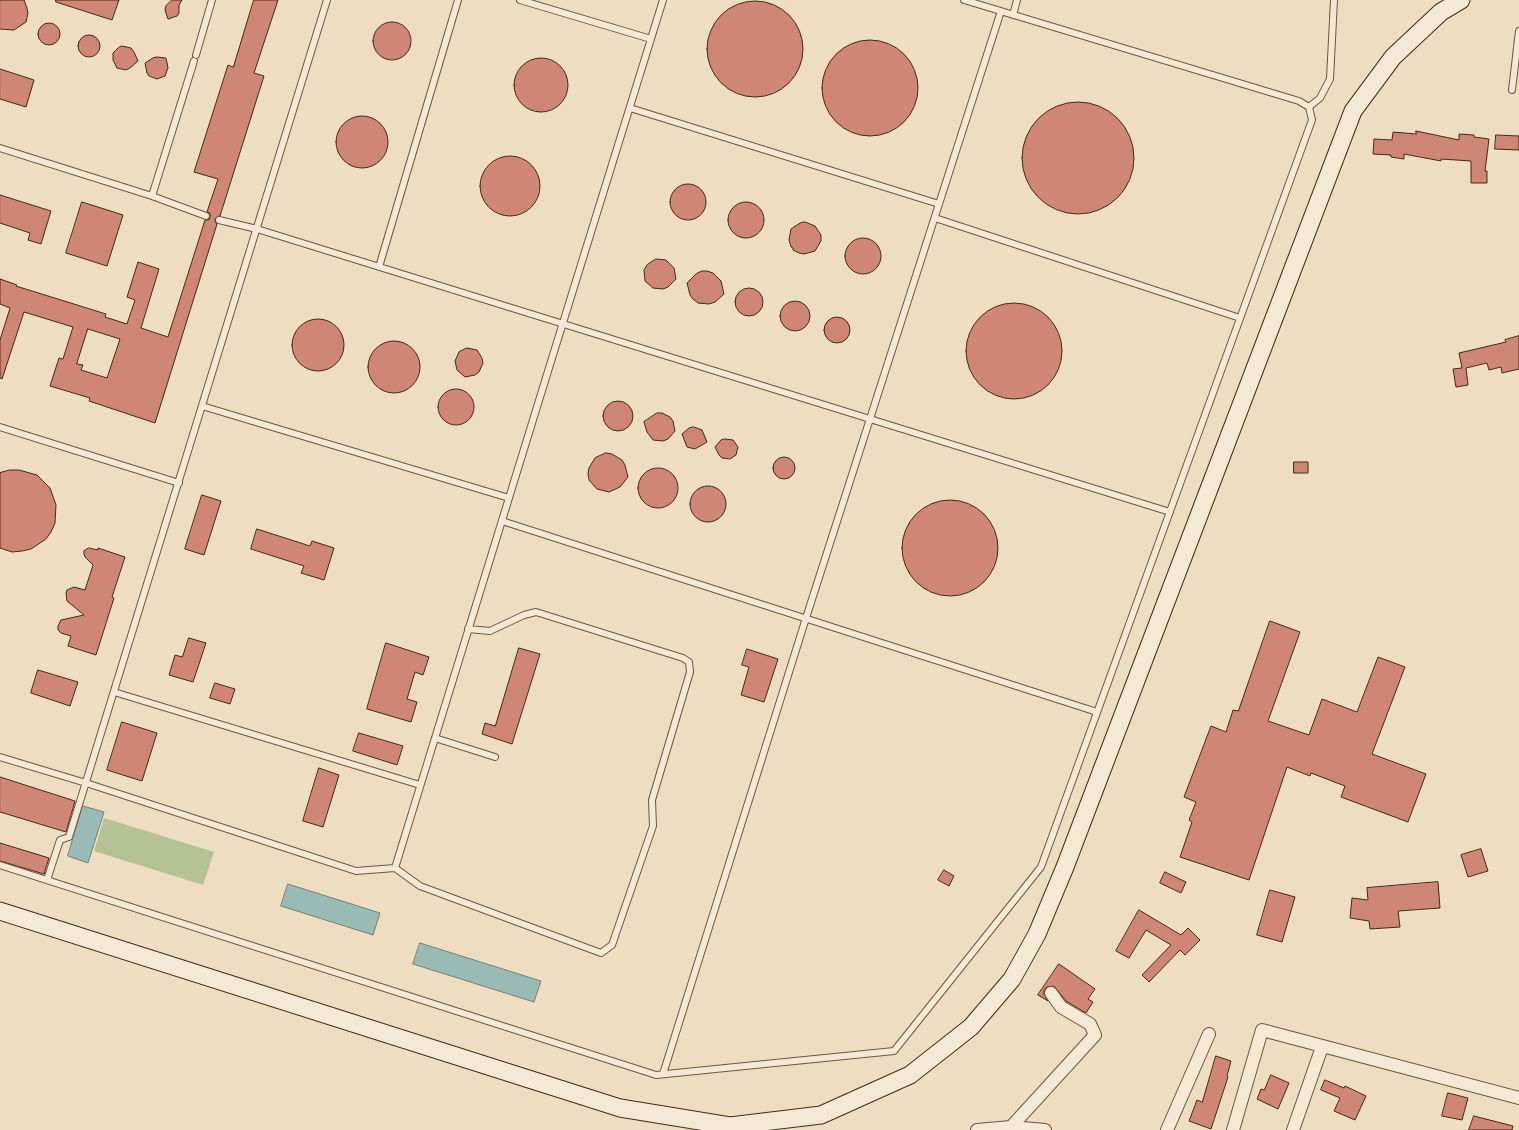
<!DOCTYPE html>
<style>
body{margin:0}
canvas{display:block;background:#eeddc1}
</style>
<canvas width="1519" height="1130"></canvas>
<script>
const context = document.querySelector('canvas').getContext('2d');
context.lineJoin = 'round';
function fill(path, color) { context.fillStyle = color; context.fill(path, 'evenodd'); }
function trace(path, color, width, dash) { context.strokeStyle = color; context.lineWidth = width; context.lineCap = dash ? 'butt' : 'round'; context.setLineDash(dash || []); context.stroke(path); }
fill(new Path2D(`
 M 104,818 L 214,852 L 203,885 L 94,851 Z`), '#b5c295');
const water = new Path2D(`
 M 83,806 L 104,812 L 88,863 L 68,856 Z
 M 288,884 L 380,913 L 373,935 L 281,906 Z
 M 420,943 L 541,981 L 534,1002 L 413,964 Z`);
fill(water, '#99bbb5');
trace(water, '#768274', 1);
const building = new Path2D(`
 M 0,0 L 24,0 L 27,8 L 28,13 L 26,22 L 14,30 L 0,29 Z
 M 56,0 L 119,0 L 112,20 L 56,2 Z
 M 172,0 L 182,0 L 179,5 L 179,13 L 177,16 L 168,19 L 165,10 L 166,6 Z
 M 254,0 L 278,0 L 254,73 L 264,76 L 220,216 L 215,219 L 215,222 L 217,224 L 155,423 L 89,401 L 90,398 L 50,386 L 59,358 L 63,359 L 73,327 L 24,312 L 2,379 L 0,378 L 0,340 L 10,308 L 0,304 L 0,279 L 17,285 L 16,286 L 106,314 L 105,317 L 127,324 L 135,300 L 127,297 L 138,262 L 159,269 L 141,328 L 168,337 L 205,220 L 209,220 L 210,217 L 210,213 L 207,212 L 218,179 L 194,172 L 228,65 L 233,67 ZM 88,329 L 120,339 L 107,378 L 81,370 L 83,365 L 77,364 Z
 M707 49a48 48 0 1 1 96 0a48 48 0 1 1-96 0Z
 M373 41a19 19 0 1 1 38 0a19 19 0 1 1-38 0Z
 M38 34a11 11 0 1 1 22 0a11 11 0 1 1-22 0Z
 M78 46a11 11 0 1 1 22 0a11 11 0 1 1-22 0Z
 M822 88a48 48 0 1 1 96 0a48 48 0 1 1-96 0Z
 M 122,46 L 131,48 L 134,52 L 138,61 L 130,68 L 126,70 L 117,68 L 113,60 L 113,53 L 118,48 Z
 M 157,57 L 166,58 L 168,68 L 165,76 L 157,79 L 149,76 L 147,73 L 145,63 L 153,58 Z
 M514 85a27 27 0 1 1 54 0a27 27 0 1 1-54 0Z
 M 0,69 L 34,80 L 26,107 L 0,99 Z
 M1022 158a56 56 0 1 1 112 0a56 56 0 1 1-112 0Z
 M336 142a26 26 0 1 1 52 0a26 26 0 1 1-52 0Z
 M 1416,131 L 1459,140 L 1459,134 L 1474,135 L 1474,137 L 1489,139 L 1485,171 L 1487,171 L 1487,183 L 1471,183 L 1471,161 L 1441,159 L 1441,161 L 1404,154 L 1404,159 L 1391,157 L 1391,155 L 1373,154 L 1374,139 L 1392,140 L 1393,132 L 1416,134 Z
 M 1496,135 L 1519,136 L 1519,150 L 1495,149 Z
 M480 186a30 30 0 1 1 60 0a30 30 0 1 1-60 0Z
 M670 202a18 18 0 1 1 36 0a18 18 0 1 1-36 0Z
 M 0,195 L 51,211 L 41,244 L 28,240 L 30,233 L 0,223 Z
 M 82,202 L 123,215 L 107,266 L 66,253 Z
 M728 220a18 18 0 1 1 36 0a18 18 0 1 1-36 0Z
 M 805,222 L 815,226 L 821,235 L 821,241 L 815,251 L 804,254 L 799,253 L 793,250 L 793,248 L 791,247 L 789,240 L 791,229 L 800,223 Z
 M845 256a18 18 0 1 1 36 0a18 18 0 1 1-36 0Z
 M 656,259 L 666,260 L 674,268 L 676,279 L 668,287 L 663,289 L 653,288 L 645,281 L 644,270 L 647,265 Z
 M 702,271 L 707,271 L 713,273 L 721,281 L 724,294 L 715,302 L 709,304 L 698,303 L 693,299 L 690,295 L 687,283 L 696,274 Z
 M735 302a14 14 0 1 1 28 0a14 14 0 1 1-28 0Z
 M780 316a15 15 0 1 1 30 0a15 15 0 1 1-30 0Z
 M966 351a48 48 0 1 1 96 0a48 48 0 1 1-96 0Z
 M824 330a13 13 0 1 1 26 0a13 13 0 1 1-26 0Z
 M292 345a26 26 0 1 1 52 0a26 26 0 1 1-52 0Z
 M 1519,336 L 1519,369 L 1502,373 L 1501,367 L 1489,370 L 1487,363 L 1466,368 L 1468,385 L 1456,387 L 1453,369 L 1462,368 L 1459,353 L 1506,342 L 1505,340 Z
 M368 367a26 26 0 1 1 52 0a26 26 0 1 1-52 0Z
 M 467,348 L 477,350 L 482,358 L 483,363 L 479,372 L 475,375 L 465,377 L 457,370 L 455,361 L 459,352 Z
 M438 407a18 18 0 1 1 36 0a18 18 0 1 1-36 0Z
 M603 416a15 15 0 1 1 30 0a15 15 0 1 1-30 0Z
 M 657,413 L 662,413 L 670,417 L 673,421 L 675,431 L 668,439 L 663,441 L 653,440 L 647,432 L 644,422 Z
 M 694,427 L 702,430 L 707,442 L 695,449 L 687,447 L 682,434 L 689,428 Z
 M 725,439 L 733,440 L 738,447 L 736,455 L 730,459 L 722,458 L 719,455 L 715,447 L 721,440 Z
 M 606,453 L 612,454 L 622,460 L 625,465 L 628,477 L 620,487 L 609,492 L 597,489 L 589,480 L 588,474 L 589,468 L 595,458 Z
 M773 468a11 11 0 1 1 22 0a11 11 0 1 1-22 0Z
 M 1294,462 L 1308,462 L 1308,473 L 1294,473 Z
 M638 488a20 20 0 1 1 40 0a20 20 0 1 1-40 0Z
 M 10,470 L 19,470 L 37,475 L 50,488 L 56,505 L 55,523 L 51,532 L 46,539 L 31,549 L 22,551 L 12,552 L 0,548 L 0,473 Z
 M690 504a18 18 0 1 1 36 0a18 18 0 1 1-36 0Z
 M 202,495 L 221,501 L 204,555 L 185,549 Z
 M902 548a48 48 0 1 1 96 0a48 48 0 1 1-96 0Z
 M 257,529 L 310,546 L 312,541 L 334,548 L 324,580 L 301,573 L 304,566 L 251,549 Z
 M 89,548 L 98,550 L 98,548 L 125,557 L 112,597 L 114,598 L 96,655 L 68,646 L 71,636 L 61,633 L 58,630 L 58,626 L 61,620 L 84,615 L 67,601 L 66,593 L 67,590 L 74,587 L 85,590 L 93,565 L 85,557 L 84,554 L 84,551 Z
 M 1270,621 L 1300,632 L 1268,721 L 1309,735 L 1322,699 L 1357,712 L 1378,657 L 1405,667 L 1372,754 L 1426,774 L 1408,822 L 1341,797 L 1345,786 L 1311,773 L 1310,776 L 1287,767 L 1249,880 L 1180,857 L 1192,822 L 1189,820 L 1196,802 L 1184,797 L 1211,726 L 1226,732 L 1233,710 L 1238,711 Z
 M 189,638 L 206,643 L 193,682 L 169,675 L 175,655 L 182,657 Z
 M 386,643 L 429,657 L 423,675 L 415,672 L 407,699 L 417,702 L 411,722 L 367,709 Z
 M 519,648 L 540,654 L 512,744 L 482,734 L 485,723 L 495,726 Z
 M 747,649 L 778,659 L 764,702 L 741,695 L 749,667 L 742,665 Z
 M 38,670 L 78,682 L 70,706 L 31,693 Z
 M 215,683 L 235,689 L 230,704 L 210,698 Z
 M 122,722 L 157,733 L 142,781 L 107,770 Z
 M 359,733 L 403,746 L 397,765 L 353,751 Z
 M 319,768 L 339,775 L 323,827 L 303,821 Z
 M 0,777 L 75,801 L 66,832 L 0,812 Z
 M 0,843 L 49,858 L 44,874 L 0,861 Z
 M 1481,849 L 1488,871 L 1468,877 L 1461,855 Z
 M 944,870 L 954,876 L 949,886 L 938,880 Z
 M 1165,872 L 1186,882 L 1181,893 L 1160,883 Z
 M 1438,882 L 1440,908 L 1398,911 L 1400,927 L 1370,929 L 1369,921 L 1350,918 L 1352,898 L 1368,900 L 1367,888 Z
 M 1270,890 L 1295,897 L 1282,942 L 1257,935 Z
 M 1139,910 L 1181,935 L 1188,928 L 1200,940 L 1185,955 L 1180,950 L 1149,982 L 1142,975 L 1171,945 L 1146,930 L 1129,958 L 1116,951 Z
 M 1059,964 L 1095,989 L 1088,999 L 1093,1002 L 1086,1013 L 1066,1001 L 1054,986 L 1047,987 L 1044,990 L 1044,994 L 1048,1001 L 1038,995 Z
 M 1216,1056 L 1231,1061 L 1227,1076 L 1228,1077 L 1211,1129 L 1189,1121 L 1197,1100 L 1202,1102 Z
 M 1271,1075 L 1289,1083 L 1278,1109 L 1257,1099 L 1261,1089 L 1264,1090 Z
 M 1325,1080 L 1344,1088 L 1345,1086 L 1366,1096 L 1355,1120 L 1334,1111 L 1340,1098 L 1321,1090 Z
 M 1448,1093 L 1468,1098 L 1462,1120 L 1442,1116 Z
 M 1474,1116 L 1513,1126 L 1512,1130 L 1469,1130 Z`);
fill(building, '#d08677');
trace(building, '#422c13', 1);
const lane = new Path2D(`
 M 520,0 L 651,39
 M 1013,15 L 1017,0
 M 196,55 L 212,0
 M 1512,90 L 1519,31
 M 1309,107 L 1320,98 L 1330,79 L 1334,0
 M 630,108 L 939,204
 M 0,148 L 152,196 L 206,216
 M 152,196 L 194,61
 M 935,218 L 1240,318
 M 219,220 L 257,229 L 1170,512
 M 379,267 L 458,0
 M 202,406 L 509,498
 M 0,427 L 179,483
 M 502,521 L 1097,712
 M 468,629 L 490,631 L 524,615 L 536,612 L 683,658 L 689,662 L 690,672 L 652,800 L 653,826 L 612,945 L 601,953 L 420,886 L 395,868 C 484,579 573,289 663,0
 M 114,692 L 420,785
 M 435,738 L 495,757
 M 0,757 L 86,783 L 356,871 L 395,868
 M 0,865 L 656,1075 L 894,1051 L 1041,867 L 1312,120 L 1309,107 L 1299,101 L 964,0
 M 47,880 L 60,840 L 69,837 L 327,0
 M 663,1074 L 806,618 L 1001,11`);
const street = new Path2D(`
 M 1011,1127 L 1095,1035 L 1090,1024 L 1061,1007 L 1051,993
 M 977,1130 L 1011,1127 L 1045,1130
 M 1167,1130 L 1209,1034
 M 1233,1130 L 1262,1030 L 1519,1098
 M 1293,1130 L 1322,1047`);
const secondary = new Path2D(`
 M 0,911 L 620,1108 L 730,1126 L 821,1115 L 910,1075 L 971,1027 L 1012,979 L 1037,934 L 1065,867 L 1353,111 L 1393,57 L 1441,12 L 1461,0`);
trace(lane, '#6d583e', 8);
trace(street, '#6d583e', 14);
trace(secondary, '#422c13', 19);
trace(lane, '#f4e9d7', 6);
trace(street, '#f4e9d7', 12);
trace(secondary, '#f4e9d7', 17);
</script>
